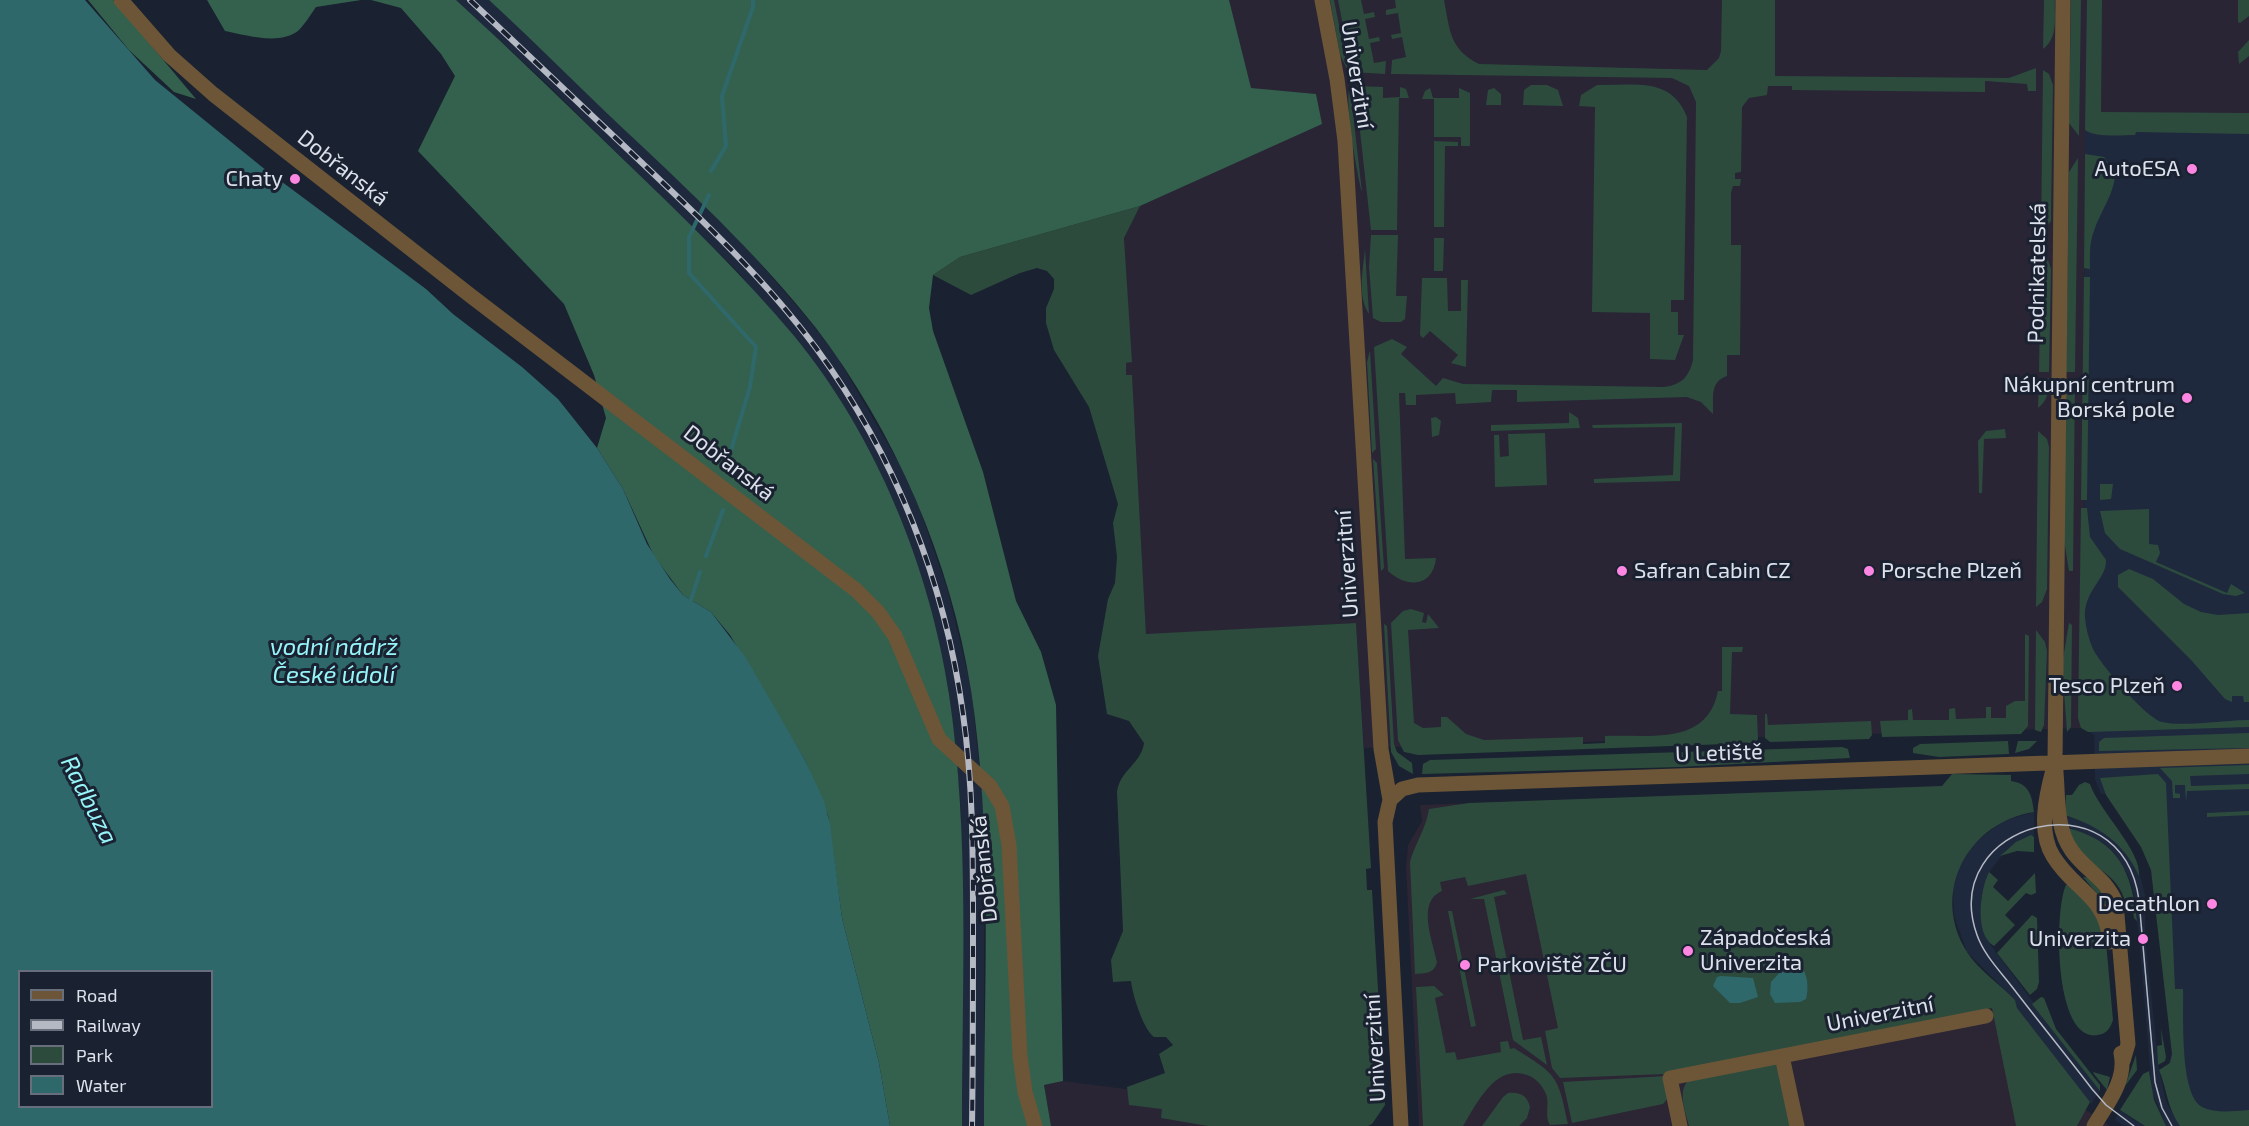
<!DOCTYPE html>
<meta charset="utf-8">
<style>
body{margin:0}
#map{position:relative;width:2249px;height:1126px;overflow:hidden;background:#1a2130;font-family:"Exo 2",sans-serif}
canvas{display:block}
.legend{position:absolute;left:18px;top:970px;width:195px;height:138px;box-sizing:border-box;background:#1a2130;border:2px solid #686e7b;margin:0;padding:8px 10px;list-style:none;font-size:18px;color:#dce1eb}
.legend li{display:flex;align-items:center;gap:12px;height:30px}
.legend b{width:30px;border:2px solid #686e7b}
</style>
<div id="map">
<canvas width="2249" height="1126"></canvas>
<ul class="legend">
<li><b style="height:8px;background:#6c5637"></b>Road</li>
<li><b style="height:8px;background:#b4b9c4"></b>Railway</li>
<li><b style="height:16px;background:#2c4b3d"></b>Park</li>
<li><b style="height:16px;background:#2e686b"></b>Water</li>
</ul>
</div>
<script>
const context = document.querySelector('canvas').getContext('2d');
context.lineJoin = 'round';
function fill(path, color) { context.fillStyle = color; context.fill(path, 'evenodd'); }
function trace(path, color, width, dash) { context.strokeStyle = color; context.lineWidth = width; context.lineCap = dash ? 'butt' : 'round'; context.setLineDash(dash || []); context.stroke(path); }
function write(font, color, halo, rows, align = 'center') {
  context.font = font + ' "Exo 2",sans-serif'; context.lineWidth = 6; context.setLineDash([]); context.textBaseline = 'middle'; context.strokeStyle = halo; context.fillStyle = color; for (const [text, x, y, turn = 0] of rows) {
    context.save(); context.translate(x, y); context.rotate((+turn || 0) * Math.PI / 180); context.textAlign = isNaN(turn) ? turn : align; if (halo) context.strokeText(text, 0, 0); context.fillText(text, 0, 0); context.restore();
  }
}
fill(new Path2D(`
 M 456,0 L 489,0 L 685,186 L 752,254 L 813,325 L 838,358 L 900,465 L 919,507 L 948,591 L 971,687 L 984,809 L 984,1126 L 962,1126 L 961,810 L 949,691 L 927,597 L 898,516 L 879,475 L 862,440 L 819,371 L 796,339 L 735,269 L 548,85 Z
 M 2085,121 L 2249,123 L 2249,1123 L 2187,1125 L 2168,1065 L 2172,1054 L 2157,792 L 2101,794 L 2095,779 L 2094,735 L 2084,728 Z
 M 2034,812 L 2034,836 L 2007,849 L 1987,875 L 1981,899 L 1981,920 L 1987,939 L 1998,955 L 2100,1091 L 2091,1104 L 2017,1008 L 2015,1000 L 1967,952 L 1954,916 L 1953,890 L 1957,872 L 1973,844 L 2003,821 Z
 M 2065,815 L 2087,823 L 2111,837 L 2129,856 L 2140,875 L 2145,895 L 2145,935 L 2159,1070 L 2166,1102 L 2180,1126 L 2166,1126 L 2152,1091 L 2139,936 L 2134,894 L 2128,875 L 2115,854 L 2103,843 L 2087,834 L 2067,828 Z
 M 2120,1110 L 2134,1120 L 2145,1126 L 2124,1126 L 2115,1120 Z`), '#1f293e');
fill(new Path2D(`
 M 1229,0 L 2249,0 L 2249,123 L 2085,121 L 2084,728 L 1364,748 L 1356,623 L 1146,635 L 1132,375 L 1126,375 L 1126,363 L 1131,362 L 1124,238 L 1140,206 L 1321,123 L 1316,94 L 1250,89 Z
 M 1063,1081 L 1204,1099 L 1213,1126 L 1051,1126 L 1044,1085 Z`), '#292535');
fill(new Path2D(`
 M 1942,786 L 1951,915 L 1959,941 L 2080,1106 L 2110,1126 L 1419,1126 L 1406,868 L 1408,845 L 1422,821 L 1420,805 Z`), '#2b2534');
fill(new Path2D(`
 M 1330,0 L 1334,0 L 1348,71 L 1340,55 Z
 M 1338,0 L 1361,0 L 1364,14 L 1374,12 L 1375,17 L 1365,19 L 1369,39 L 1379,37 L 1380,41 L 1370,43 L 1374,63 L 1386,61 L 1385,74 L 1352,72 Z
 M 1395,0 L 1444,0 C 1450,30 1449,49 1479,64 L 1707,70 L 1719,58 L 1721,51 L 1722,0 L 1775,0 L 1775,76 L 2009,78 L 2036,68 L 2036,91 L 2028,91 L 2027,84 L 1985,81 L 1985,92 L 1792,90 L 1792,86 L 1768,86 L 1767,95 L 1749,98 L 1742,107 L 1741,172 L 1735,173 L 1735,179 L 1741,179 L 1740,186 L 1733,186 L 1731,193 L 1731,245 L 1741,245 L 1740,355 L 1727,355 L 1727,376 C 1709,382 1714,398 1713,414 L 1701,402 L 1687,397 L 1517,402 L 1517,390 L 1492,390 L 1491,402 L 1456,404 L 1455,393 L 1416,395 L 1416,405 L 1406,405 L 1405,393 L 1399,393 L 1405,559 L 1436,558 C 1433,588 1406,588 1388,571 L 1374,347 L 1392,339 L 1407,347 L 1401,354 L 1436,386 L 1443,378 L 1463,384 L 1664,387 C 1681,385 1689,377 1693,360 L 1696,102 L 1689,86 L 1672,78 L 1391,74 L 1392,60 L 1406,57 L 1402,37 L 1392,39 L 1391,35 L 1401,33 L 1398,13 L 1386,15 L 1386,10 L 1396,8 Z
 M 2044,0 L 2055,0 C 2054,18 2059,37 2043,49 Z
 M 2071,0 L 2081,0 L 2079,136 L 2069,123 Z
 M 2087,0 L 2102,0 L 2101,112 L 2249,113 L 2249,134 L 2136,132 L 2135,135 C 2122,135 2096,138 2085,130 Z
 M 2238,0 L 2249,0 L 2249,16 L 2240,23 L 2238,22 Z
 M 2249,40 L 2249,56 L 2239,64 L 2238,52 Z
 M 2043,70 L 2049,74 L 2053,85 L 2051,214 L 2051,221 L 2041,233 Z
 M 1531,85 L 1547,85 L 1558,90 L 1563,106 L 1523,105 L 1524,90 Z
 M 1597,85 C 1634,86 1671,76 1687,117 L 1684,300 L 1671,300 L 1671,312 L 1678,312 L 1678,335 L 1684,335 L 1675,360 L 1650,359 L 1650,313 L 1592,312 L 1595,107 L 1579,106 L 1581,95 Z
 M 1355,86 L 1383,87 L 1383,98 L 1400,97 L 1400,87 L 1406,89 L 1409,98 L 1399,98 L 1397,230 L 1371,230 Z
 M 1350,87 L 1362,192 C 1357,175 1344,99 1350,87 Z
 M 1430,88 L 1433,98 L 1459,98 L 1459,88 L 1470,93 L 1470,146 L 1461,146 L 1461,137 L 1434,137 L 1434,99 L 1422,99 L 1425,91 Z
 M 1494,88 L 1501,94 L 1501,105 L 1486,105 L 1488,90 Z
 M 1434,141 L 1458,142 L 1458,146 L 1445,146 L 1444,227 L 1434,227 Z
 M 2085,154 L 2104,157 L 2115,173 C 2115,193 2100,212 2094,231 C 2089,243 2090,256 2090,269 L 2084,268 Z
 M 2078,158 L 2075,372 L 2066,372 L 2069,172 Z
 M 1140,206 L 1124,238 L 1132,362 L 1126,363 L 1126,375 L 1132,375 L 1146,634 L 1356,623 L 1371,868 L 1366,869 L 1367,890 L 1372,890 L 1385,1105 L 1372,1124 L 1368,1126 L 1208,1126 L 1161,1118 L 1162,1109 L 1129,1105 L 1127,1087 L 1165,1073 L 1159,1054 L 1173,1045 L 1166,1037 L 1154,1037 C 1143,1029 1132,993 1131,981 L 1113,982 L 1111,960 L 1123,931 L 1117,792 C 1120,770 1141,764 1144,743 L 1129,721 L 1107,714 L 1098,656 L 1108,599 L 1115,583 L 1117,557 L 1113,523 L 1118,504 L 1089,407 L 1054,350 L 1046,323 L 1046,308 L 1054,289 L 1054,279 L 1047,271 L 1037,268 L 1020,273 L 971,295 L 933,275 L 960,257 Z
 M 1371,235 L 1398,235 L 1396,296 L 1407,296 L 1405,319 L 1401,322 L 1381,322 L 1373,318 L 1369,267 Z
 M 1434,238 L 1444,238 L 1443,271 L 1434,271 Z
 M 1365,249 L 1369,314 C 1357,296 1363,270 1365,249 Z
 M 2041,254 L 2047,257 L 2051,269 L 2049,372 L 2039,372 Z
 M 2084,277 L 2090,277 L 2087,500 L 2081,500 Z
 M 1422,278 L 1447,278 L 1448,311 L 1461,311 L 1461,280 L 1468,280 L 1466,367 L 1451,363 L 1458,355 L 1430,331 L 1423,338 L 1420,335 Z
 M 1370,351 L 1376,449 L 1372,453 L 1367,362 Z
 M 2039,378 L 2049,378 C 2049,391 2048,400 2038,408 Z
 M 2066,379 L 2075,379 L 2073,571 L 2069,571 L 2064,540 Z
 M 1569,412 L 1578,418 L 1580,428 L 1491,431 L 1491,425 L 1569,423 Z
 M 1436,417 L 1441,421 L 1439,435 L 1432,437 L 1431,418 Z
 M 1682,423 L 1680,481 L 1594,483 L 1594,479 L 1673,475 L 1675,427 L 1593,428 L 1592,425 Z
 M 2005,429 L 2006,438 L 1984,439 L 1982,493 L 1979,493 L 1978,441 L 1986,431 Z
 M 2038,431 L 2047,439 L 2049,447 L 2047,589 L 2042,602 L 2036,607 Z
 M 1545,433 L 1547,485 L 1495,487 L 1494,435 L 1499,435 L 1500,457 L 1509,456 L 1508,434 Z
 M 1373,459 L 1377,463 L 1384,568 L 1381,571 Z
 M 2100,484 L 2113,484 L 2111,499 L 2100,500 Z
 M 2081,508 L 2087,508 L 2090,537 L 2106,560 C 2107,579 2083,591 2085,618 C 2086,629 2089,640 2093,649 C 2101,665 2146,718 2162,722 C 2182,727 2227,720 2249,720 L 2249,727 L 2088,732 L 2081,728 L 2078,718 Z
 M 2149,509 L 2149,544 L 2158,545 L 2160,553 L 2156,562 L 2227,593 L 2231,584 L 2245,593 L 2236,596 L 2223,594 L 2120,549 L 2105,533 L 2100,511 Z
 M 2129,569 L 2153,579 L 2184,604 L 2201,612 L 2218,615 L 2249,613 L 2249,702 L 2244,702 L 2243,696 L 2232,696 L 2232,702 L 2225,699 L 2192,661 L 2118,587 L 2118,575 Z
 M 1411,609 L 1424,613 L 1422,622 L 1426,623 L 1428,614 L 1439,628 L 1408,630 L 1414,723 L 1423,728 L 1441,727 L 1441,717 L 1447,717 L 1466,734 L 1484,740 L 1583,737 L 1583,744 L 1605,743 L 1605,736 C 1649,734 1707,747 1718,691 L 1722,691 L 1722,647 L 1743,647 L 1742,652 L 1732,652 L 1730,714 L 1757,715 L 1758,739 L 1755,743 L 1418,755 L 1404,752 L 1398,740 L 1391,623 L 1403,611 Z
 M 2069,623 L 2072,625 L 2071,727 L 2067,732 L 2062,665 Z
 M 1384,624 L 1387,626 L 1394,744 L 1397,752 L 1412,763 L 1413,774 L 1399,766 L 1391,752 Z
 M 2036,630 L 2045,642 L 2047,651 L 2044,725 L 2041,732 L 2035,730 L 2035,726 Z
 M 2025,634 L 2029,636 L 2028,726 L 2021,734 L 1882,737 L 1880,721 L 1908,720 L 1908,710 L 1912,709 L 1913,720 L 1949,720 L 1949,709 L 1955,708 L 1956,719 L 1986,718 L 1986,707 L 1991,707 L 1991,718 L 2006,718 L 2006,706 L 2015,701 L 2025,701 Z
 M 1765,714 L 1767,714 L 1768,725 L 1871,721 L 1872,735 L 1869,739 L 1770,742 L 1765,738 Z
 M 2249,733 L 2249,748 L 2099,751 L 2099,742 L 2104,738 Z
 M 2008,741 L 2009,754 L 1939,757 L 1913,753 L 1913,748 L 1920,744 Z
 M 2018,741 L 2037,741 L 2029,749 L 2015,753 Z
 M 1842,747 L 1848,749 L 1850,758 L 1679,767 L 1422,774 L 1423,764 L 1430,760 Z
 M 2249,765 L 2249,774 L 2190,776 L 2191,786 L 2249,784 L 2249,789 L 2187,791 L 2186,802 L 2185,785 L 2175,785 L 2175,793 L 2180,794 L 2180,798 L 2173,798 L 2172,781 L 2160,768 Z
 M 1952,774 L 2011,775 L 2011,781 C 2030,784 2032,796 2034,812 C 1970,822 1932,888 1964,947 C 1975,968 1999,983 2015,1000 L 2017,1008 L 2090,1102 L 2077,1126 L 2016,1126 L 1992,1008 L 1666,1074 L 1560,1078 L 1552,1068 L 1545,1031 L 1558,1028 L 1526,874 L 1468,886 L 1465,877 L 1440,882 L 1442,891 C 1416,902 1433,941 1437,962 C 1434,974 1426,973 1415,974 L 1410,862 C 1415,843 1426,829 1429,809 L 1469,803 L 1942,786 Z
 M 2158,774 L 2166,783 L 2175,989 L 2183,989 C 2184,1014 2179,1094 2202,1107 C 2216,1114 2234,1111 2249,1110 L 2249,1126 L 2180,1126 C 2167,1108 2167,1089 2159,1070 L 2170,1063 L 2172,1054 L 2151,870 L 2141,847 L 2106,795 L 2100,778 Z
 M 2085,782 L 2090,784 C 2099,811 2142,851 2139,876 C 2124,843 2099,826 2065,815 L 2066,795 L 2072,795 L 2079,785 Z
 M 2249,811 L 2249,815 L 2207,817 L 2207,813 Z
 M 2067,828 C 2119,840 2132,873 2137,921 L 2134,918 L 2132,906 L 2126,906 C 2121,877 2099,872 2081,853 C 2075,847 2071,836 2067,828 Z
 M 2031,835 L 2034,837 L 2034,852 L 2017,851 L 2000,856 L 2016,842 Z
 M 1989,872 L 1998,880 L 1993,887 L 2008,901 L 2035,873 L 2036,893 L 2031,895 L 2026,893 L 2005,915 L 2015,925 L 1994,946 C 1974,935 1980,889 1989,872 Z
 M 2083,877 C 2098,877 2107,896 2110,909 Z
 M 2070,884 L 2092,904 L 2106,942 L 2113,1020 C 2111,1026 2108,1032 2102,1034 C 2053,1051 2054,909 2066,885 Z
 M 1504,890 L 1507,894 L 1494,897 L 1523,1040 L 1541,1037 L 1547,1065 L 1513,1040 L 1484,899 L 1470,899 Z
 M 1448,911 L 1452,911 L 1476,1026 L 1471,1027 Z
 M 2032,915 L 2037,918 L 2039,982 L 2037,989 L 2030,995 L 1997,953 Z
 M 1434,986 L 1444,995 L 1435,998 L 1446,1053 L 1455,1052 L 1457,1060 L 1501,1052 L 1500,1042 L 1508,1041 L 1510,1049 L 1514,1048 C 1557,1075 1558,1075 1568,1124 L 1550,1125 C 1544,1116 1550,1104 1546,1094 C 1542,1085 1536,1078 1527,1075 C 1495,1063 1476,1105 1463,1126 L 1423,1126 L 1416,987 Z
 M 2041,997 L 2044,998 L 2056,1029 L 2100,1085 L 2100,1091 L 2032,1004 Z
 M 2161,1028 L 2166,1057 L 2165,1061 L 2158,1065 L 2157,1046 L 2162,1045 Z
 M 2136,1055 L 2137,1070 L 2125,1086 Z
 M 1781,1062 L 1794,1126 L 1689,1126 C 1686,1113 1677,1092 1688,1081 Z
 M 2149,1071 L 2154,1100 L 2166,1126 L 2145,1126 L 2120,1110 L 2143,1074 Z
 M 2093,1072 L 2110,1077 L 2107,1090 L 2094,1074 Z
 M 1666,1076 L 1669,1097 L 1663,1104 L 1572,1123 L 1563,1082 Z
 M 1508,1093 C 1520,1092 1527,1095 1530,1107 L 1527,1118 L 1519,1126 L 1482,1126 L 1503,1097 Z`), '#2c4b3d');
fill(new Path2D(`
 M 88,0 L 113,0 L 196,99 L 174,92 L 129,50 Z
 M 207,0 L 361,0 L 316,7 C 311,14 305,24 299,30 C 280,46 246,35 225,31 Z
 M 371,0 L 456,0 C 514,53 570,108 627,163 C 685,219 743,275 795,337 C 876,436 930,568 949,694 C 970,837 962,982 962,1126 L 890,1126 L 879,1063 L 842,918 L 828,815 L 805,760 L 730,635 L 711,612 L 683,595 L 654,556 L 623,489 L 597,448 L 606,418 L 594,375 L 564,304 L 418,151 L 455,76 L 441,54 L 401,8 Z
 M 489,0 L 1229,0 L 1251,88 L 1316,94 L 1322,124 L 1140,206 L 960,257 L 933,275 L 929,308 L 933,331 L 983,472 L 1016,601 L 1041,652 L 1056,705 L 1063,1081 L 1044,1085 L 1051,1126 L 984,1126 C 984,981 993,834 971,690 C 951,560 895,432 816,328 C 765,263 704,205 645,149 C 592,100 542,49 489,0 Z`), '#34614d');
fill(new Path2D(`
 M 0,0 L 85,0 L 155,80 L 262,167 L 426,289 L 453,314 L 522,367 L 558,399 L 597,448 L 623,489 L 647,544 L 670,579 L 683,595 L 711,612 L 746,658 L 805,760 L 824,801 L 830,824 L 842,918 L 879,1063 L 890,1126 L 0,1126 ZM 20,972 L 212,972 L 212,1106 L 20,1106 Z
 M 1793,965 L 1799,965 C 1808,972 1809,988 1806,999 L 1800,1002 L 1775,1003 L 1770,994 L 1771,982 L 1783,969 Z
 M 1721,976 L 1753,978 L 1758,997 L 1740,1003 L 1730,1003 L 1713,986 L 1717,977 Z`), '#2e686b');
trace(new Path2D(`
 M 711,171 L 726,146 L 722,96 L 753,7 L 753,0
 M 709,195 L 689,237 L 689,273 L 756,347 L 750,387 L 727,464
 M 706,556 L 723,510
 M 690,603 L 700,572`), '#2e686b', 4);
trace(new Path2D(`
 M 121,0 L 169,55 L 213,94 L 471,296 L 856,590 L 878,612 L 895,636 L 939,739 L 990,786 L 1002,806 L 1009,845 L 1020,1056 L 1025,1092 L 1035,1126
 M 1322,0 L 1337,79 L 1345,141 L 1381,749 L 1390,800 L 1385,822 L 1401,1126
 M 2063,0 L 2055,762 C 2059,791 2054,826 2072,851 C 2087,872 2105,877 2116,903 L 2128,1044 L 2123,1061
 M 2053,770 C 2046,796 2038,832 2053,856 C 2074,891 2106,895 2110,942
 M 1390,800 L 1402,789 L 1418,785 L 2249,756
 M 1782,1056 L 1797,1126
 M 1680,1126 L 1670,1078 L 1986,1016
 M 2094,1126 C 2107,1104 2127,1080 2121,1053`), '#6c5637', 15);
trace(new Path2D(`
 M 2134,1126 L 2106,1105 L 2092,1089 C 2066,1055 2039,1022 2013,988 C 2000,971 1984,955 1977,935 C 1937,823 2121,772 2139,900 L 2155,1082 L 2162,1108 L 2172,1126`), '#b4b9c4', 1.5);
const rail = new Path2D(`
 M 470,0 C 527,54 584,108 641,162 C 702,220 765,279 816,348 C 895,455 945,582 963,714 C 973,783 973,853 973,923 C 973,991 973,1058 972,1126`);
trace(rail, '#b4b9c4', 6);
trace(rail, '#1a2130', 4, [11]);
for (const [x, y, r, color] of [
 [2192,169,6,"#fd86e2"],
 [295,179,6,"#fd86e2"],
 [2187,398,6,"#fd86e2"],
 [1622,571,6,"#fd86e2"],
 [1869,571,6,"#fd86e2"],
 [2177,686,6,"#fd86e2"],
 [2212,904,6,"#fd86e2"],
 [2143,939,6,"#fd86e2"],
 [1688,951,6,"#fd86e2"],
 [1465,965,6,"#fd86e2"]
]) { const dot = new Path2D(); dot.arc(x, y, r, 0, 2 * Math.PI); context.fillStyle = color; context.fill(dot); trace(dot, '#1a2130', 2); }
write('22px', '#dce1eb', '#1a2130', [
 ["Univerzitní",1357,75,81],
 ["Dobřanská",343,168,38],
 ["Podnikatelská",2037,273,-89],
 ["Dobřanská",729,463,38],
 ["Univerzitní",1347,564,-94],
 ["U Letiště",1719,753,-2],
 ["Dobřanská",984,869,-96],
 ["Univerzitní",1880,1014,-11],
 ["Univerzitní",1375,1048,-93]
]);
write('22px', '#dce1eb', '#1a2130', [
 ["AutoESA",2180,169],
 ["Chaty",283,179],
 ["Nákupní centrum",2175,385],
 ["Borská pole",2175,410],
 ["Safran Cabin CZ",1634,571,"left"],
 ["Porsche Plzeň",1881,571,"left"],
 ["Tesco Plzeň",2165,686],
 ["Decathlon",2200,904],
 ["Západočeská",1700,938,"left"],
 ["Univerzita",1700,963,"left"],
 ["Univerzita",2131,939],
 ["Parkoviště ZČU",1477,965,"left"]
], 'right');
write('italic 24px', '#96f5f9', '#1a2130', [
 ["vodní nádrž",334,647],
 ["České údolí",334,675],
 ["Radbuza",89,800,63]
]);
</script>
